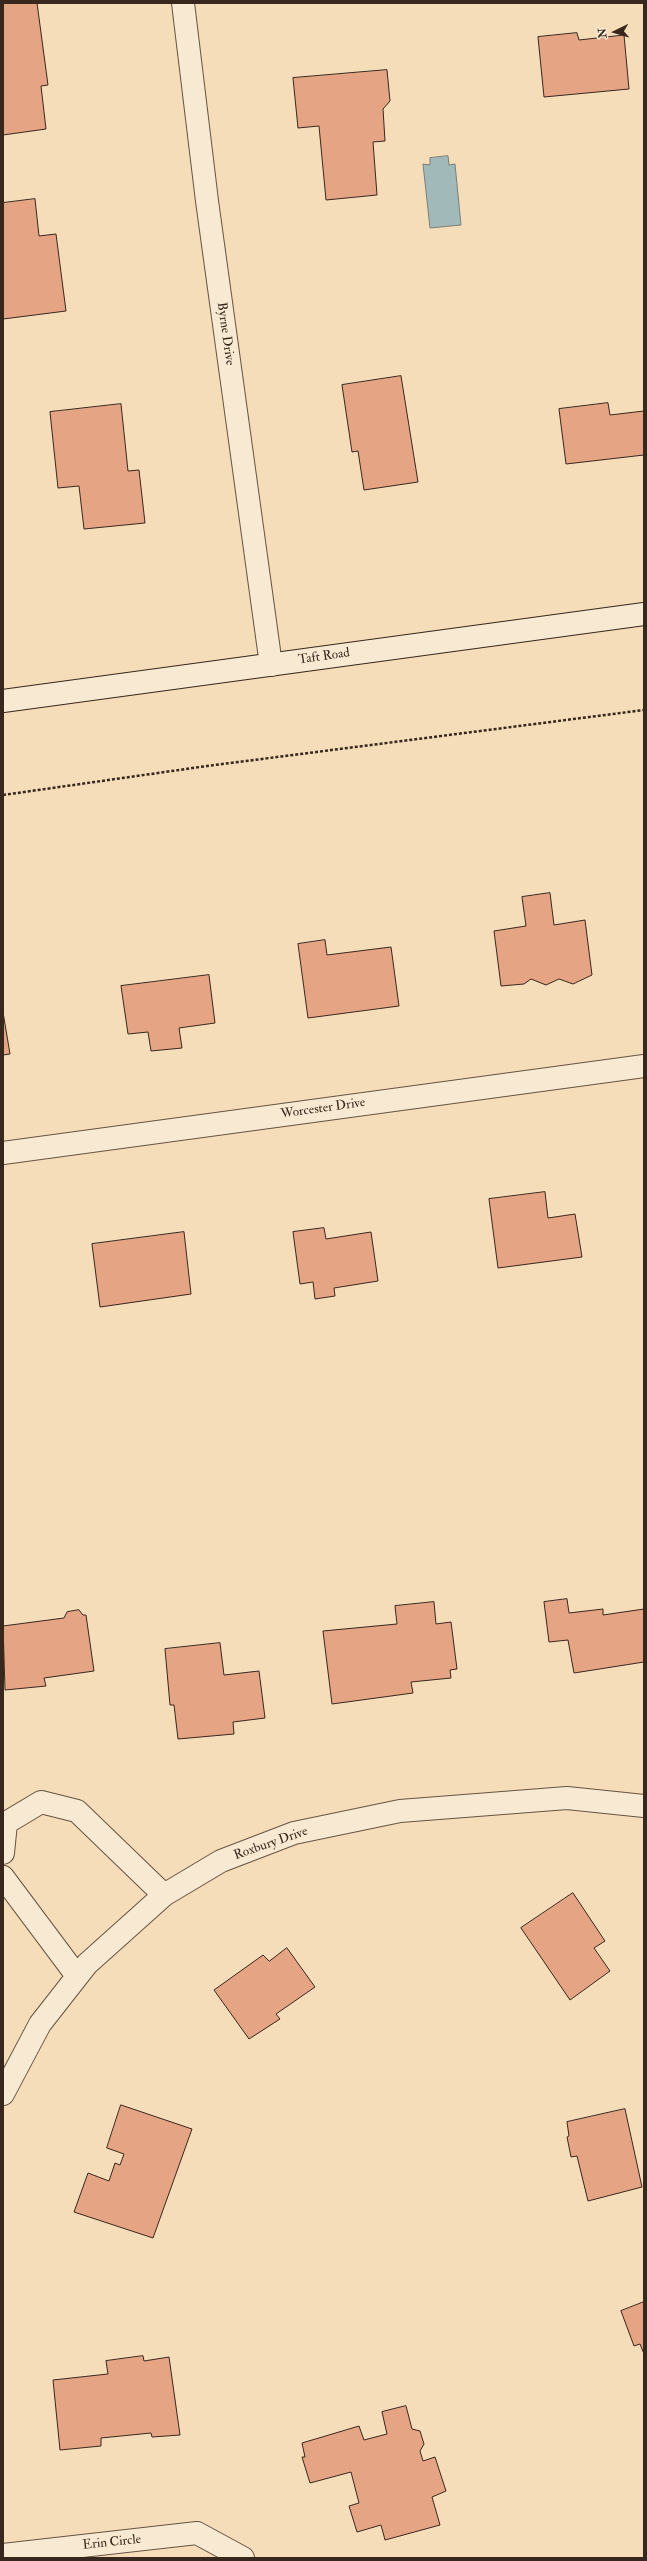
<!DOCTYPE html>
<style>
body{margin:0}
#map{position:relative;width:647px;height:2561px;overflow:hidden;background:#f5ddb9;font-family:"IM FELL Double Pica",serif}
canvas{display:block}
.frame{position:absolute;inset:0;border:4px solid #38271c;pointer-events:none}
.north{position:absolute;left:595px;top:12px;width:40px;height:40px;-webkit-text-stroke:3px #f8e9d2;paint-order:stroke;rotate:265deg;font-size:11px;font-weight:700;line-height:16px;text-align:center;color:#38271c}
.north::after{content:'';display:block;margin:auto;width:14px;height:18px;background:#38271c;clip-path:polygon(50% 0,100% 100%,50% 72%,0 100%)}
</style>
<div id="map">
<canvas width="647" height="2561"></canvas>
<div class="frame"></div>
<div class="north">N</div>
</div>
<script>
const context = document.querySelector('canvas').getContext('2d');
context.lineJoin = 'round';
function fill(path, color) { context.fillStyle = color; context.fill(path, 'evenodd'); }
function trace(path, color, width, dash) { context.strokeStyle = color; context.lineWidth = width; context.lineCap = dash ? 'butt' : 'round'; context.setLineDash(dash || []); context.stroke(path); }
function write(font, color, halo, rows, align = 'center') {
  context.font = font + ' "IM FELL Double Pica",serif'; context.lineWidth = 3.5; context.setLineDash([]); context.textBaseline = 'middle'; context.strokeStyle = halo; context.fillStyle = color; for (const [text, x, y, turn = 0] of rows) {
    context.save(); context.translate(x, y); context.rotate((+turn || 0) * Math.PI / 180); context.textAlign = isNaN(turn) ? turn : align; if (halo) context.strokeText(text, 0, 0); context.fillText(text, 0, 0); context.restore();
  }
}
const water = new Path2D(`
 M 448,156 L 449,165 L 455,164 L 461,225 L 430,228 L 423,164 L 430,165 L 430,158 Z`);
fill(water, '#a2b9ba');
trace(water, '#787f7b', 1);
const building = new Path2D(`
 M 3,3 L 37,3 L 48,85 L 41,86 L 46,129 L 3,135 Z
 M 577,33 L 579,40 L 624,35 L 629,89 L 544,97 L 538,37 Z
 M 387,70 L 390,101 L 383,109 L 385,141 L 373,142 L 377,195 L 326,200 L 319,126 L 298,128 L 293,78 Z
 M 35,199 L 39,236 L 56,234 L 66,311 L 3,319 L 3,203 Z
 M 401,376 L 418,482 L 364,490 L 358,451 L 352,452 L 342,385 Z
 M 608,403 L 610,415 L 644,411 L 644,455 L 566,464 L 559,409 Z
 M 121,404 L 128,471 L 139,470 L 145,523 L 84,529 L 79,486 L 58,488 L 50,412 Z
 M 550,893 L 554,925 L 585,920 L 592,975 L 573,984 L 559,979 L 546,985 L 531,979 L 524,984 L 501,986 L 494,931 L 526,926 L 522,897 Z
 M 325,940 L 327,955 L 391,947 L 399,1006 L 308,1018 L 298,944 Z
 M 209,975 L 215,1023 L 179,1028 L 182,1048 L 151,1051 L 148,1032 L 128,1034 L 121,986 Z
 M 3,1012 L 10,1054 L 3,1055 Z
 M 545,1192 L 548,1218 L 575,1214 L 582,1257 L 498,1268 L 489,1199 Z
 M 324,1228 L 326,1239 L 371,1232 L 378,1281 L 334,1288 L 335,1296 L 315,1299 L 313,1282 L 300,1284 L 293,1232 Z
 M 184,1232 L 191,1294 L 100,1307 L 92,1244 Z
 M 567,1599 L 569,1613 L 603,1609 L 603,1615 L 644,1609 L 644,1662 L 574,1673 L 568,1640 L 549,1642 L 544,1602 Z
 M 434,1602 L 436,1624 L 451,1622 L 457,1669 L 450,1670 L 451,1678 L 411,1682 L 413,1693 L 332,1704 L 323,1631 L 397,1624 L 395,1606 Z
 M 79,1610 L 83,1615 L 86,1615 L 94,1671 L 44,1678 L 46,1686 L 5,1690 L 3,1626 L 64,1618 L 67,1612 Z
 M 220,1643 L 224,1675 L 259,1671 L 265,1718 L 233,1722 L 234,1734 L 178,1739 L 174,1705 L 170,1705 L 165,1649 Z
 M 573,1893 L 605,1941 L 594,1948 L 610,1971 L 570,2000 L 521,1928 Z
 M 287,1948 L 315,1987 L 276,2014 L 280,2019 L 249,2039 L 214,1990 L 263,1955 L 269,1961 Z
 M 121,2105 L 192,2129 L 153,2238 L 74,2212 L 88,2173 L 109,2181 L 115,2163 L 120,2165 L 124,2154 L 107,2148 Z
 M 625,2109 L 642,2187 L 588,2201 L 577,2156 L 571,2157 L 567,2137 L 569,2136 L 567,2122 Z
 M 644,2302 L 644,2354 L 640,2344 L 634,2346 L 621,2311 Z
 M 143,2356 L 144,2361 L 169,2357 L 180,2435 L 152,2437 L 151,2433 L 101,2438 L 101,2446 L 60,2450 L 53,2380 L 108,2374 L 106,2361 Z
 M 406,2406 L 412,2429 L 420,2431 L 424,2444 L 420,2451 L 423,2461 L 435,2457 L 446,2491 L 432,2497 L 440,2525 L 385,2540 L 381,2525 L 357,2532 L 349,2506 L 359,2503 L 351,2472 L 310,2483 L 302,2457 L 305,2457 L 302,2443 L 359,2426 L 364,2440 L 387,2434 L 382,2412 Z`);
fill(building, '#e5a484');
trace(building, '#38271c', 1);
const street = new Path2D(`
 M 183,3 L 207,201 L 271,665
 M 3,1153 L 644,1066
 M 3,1853 L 6,1823 L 41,1802 L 77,1811 L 164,1895
 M 3,1877 L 77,1976
 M 3,2094 L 40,2024 L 87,1964 L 164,1895 L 221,1861 L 294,1833 L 400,1811 L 567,1798 L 644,1806
 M 3,2555 L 197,2533 L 243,2558`);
const secondary = new Path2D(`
 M 3,701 L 644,614`);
trace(street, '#675443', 24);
trace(secondary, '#38271c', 24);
trace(new Path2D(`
 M 3,795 L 207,766 L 644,710`), '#38271c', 2.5, [3, 2]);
trace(street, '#f8e9d2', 22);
trace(secondary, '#f8e9d2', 22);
write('13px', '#38271c', '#f8e9d2', [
 ["Byrne Drive",225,334,82],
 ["Taft Road",324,657,-8],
 ["Worcester Drive",323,1109,-8],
 ["Roxbury Drive",271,1844,-19],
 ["Erin Circle",112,2543,-6]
]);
</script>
